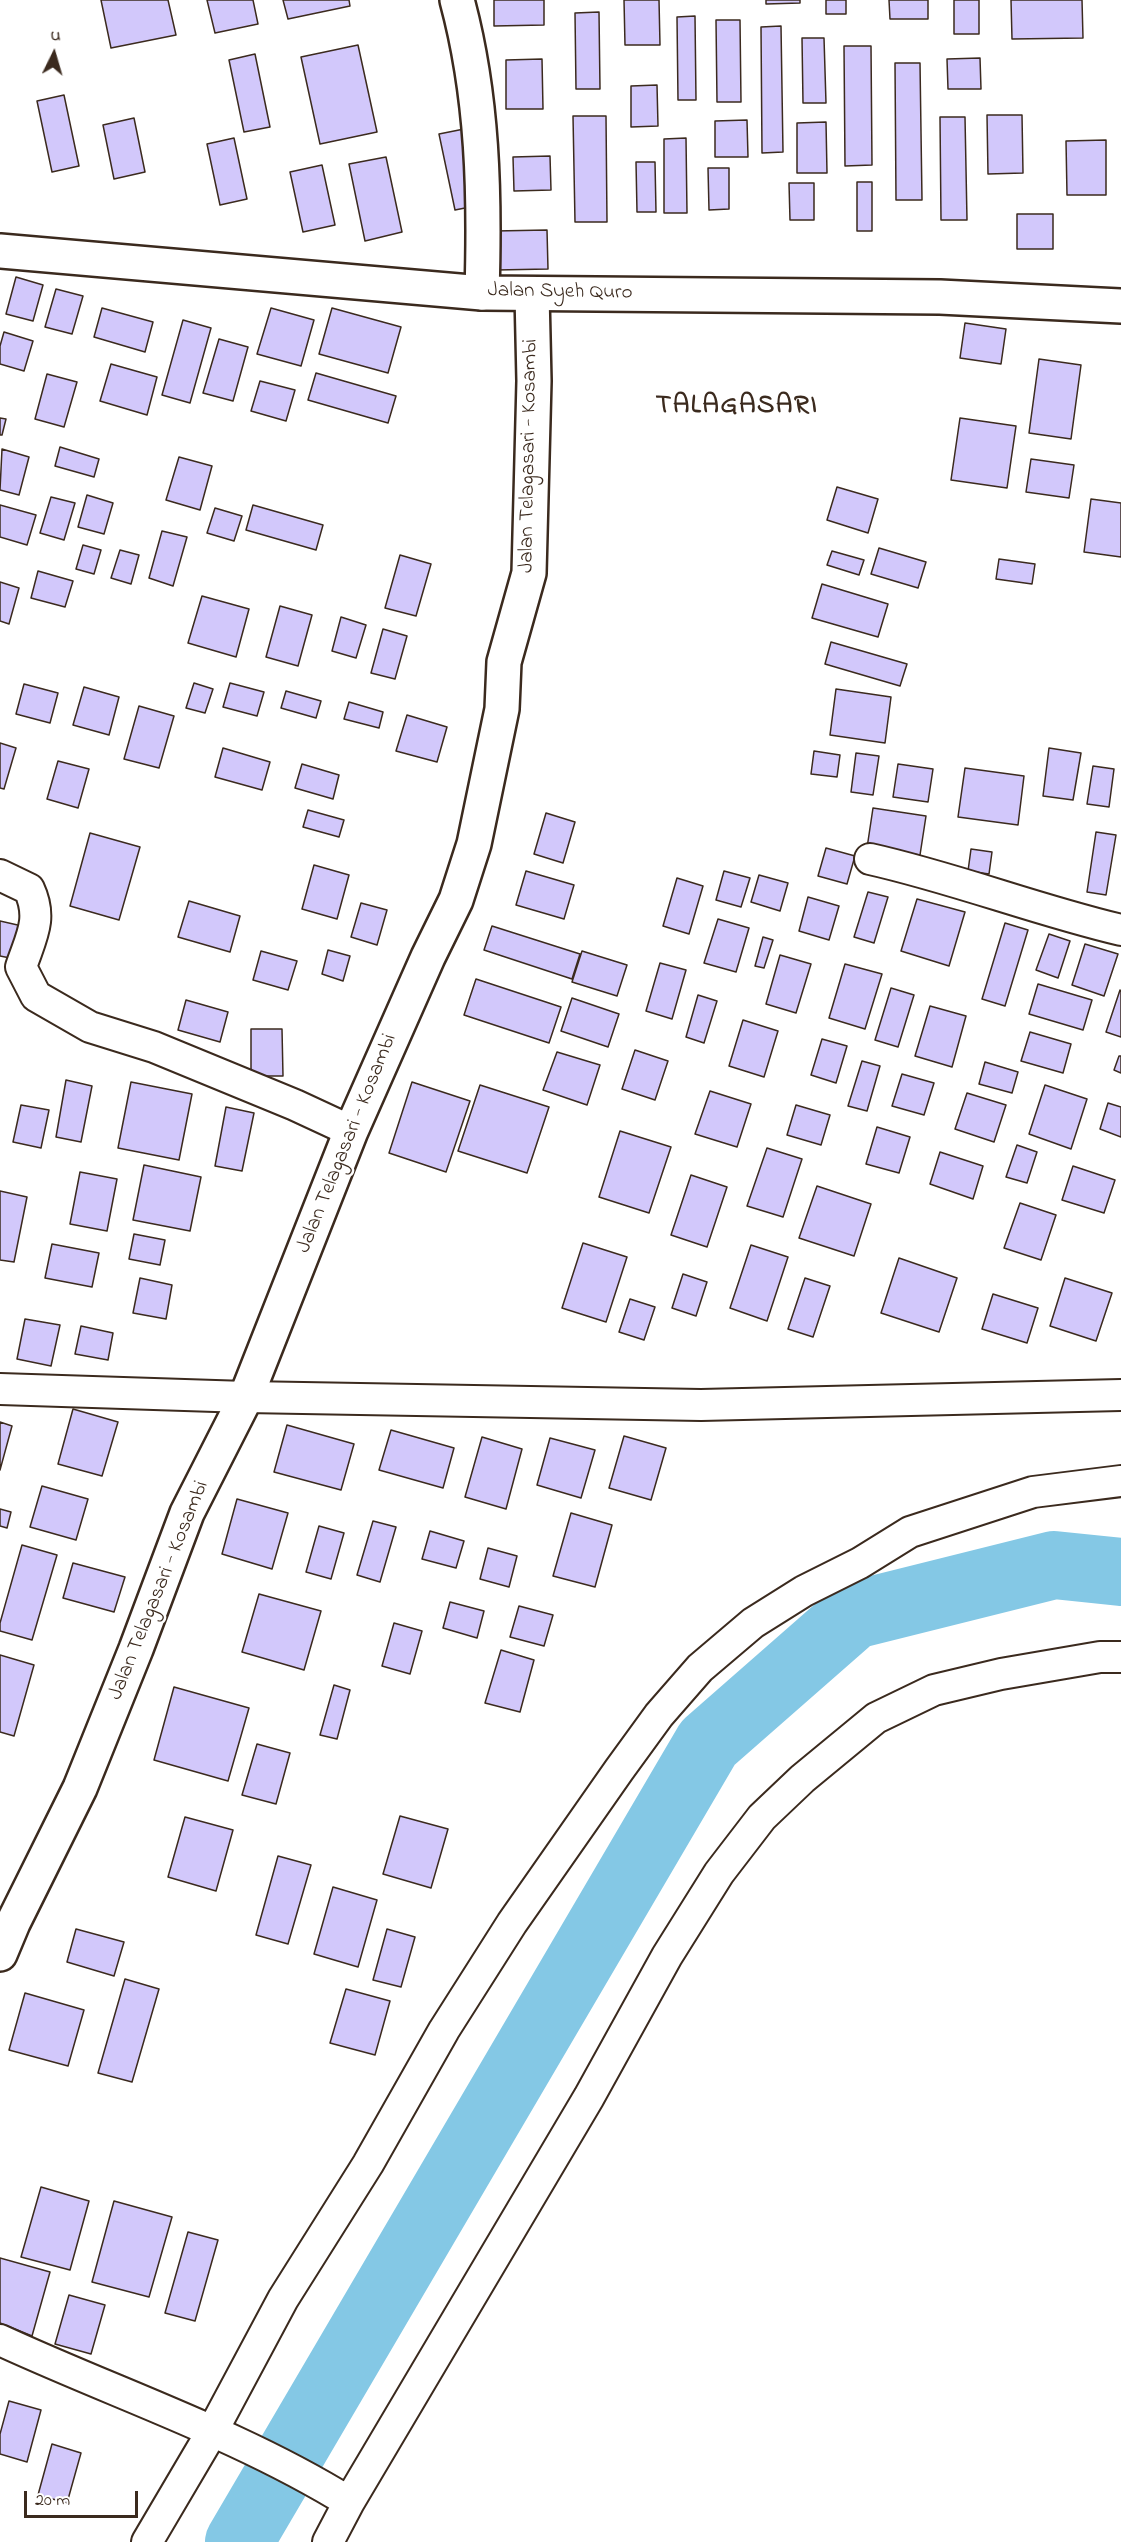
<!DOCTYPE html>
<style>
body{margin:0}
#map{position:relative;width:1121px;height:2542px;overflow:hidden;background:#fff;font-family:"Indie Flower",sans-serif}
canvas{display:block}
.north{position:absolute;left:24px;top:24px;width:60px;height:60px;-webkit-text-stroke:4px #fff;paint-order:stroke;rotate:5deg;font-size:16px;font-weight:700;line-height:24px;text-align:center;color:#3b2a1e}
.north::after{content:'';display:block;margin:auto;width:21px;height:27px;background:#3b2a1e;clip-path:polygon(50% 0,100% 100%,50% 72%,0 100%)}
.scale{position:absolute;left:24px;top:2491px;width:114px;height:27px;box-sizing:border-box;border:3px solid #3b2a1e;border-top:0;padding-left:8px;font-size:18px;line-height:21px;white-space:nowrap;color:#3b2a1e;-webkit-text-stroke:4px #fff;paint-order:stroke}
</style>
<div id="map">
<canvas width="1121" height="2542"></canvas>
<div class="north">U</div>
<div class="scale">20 m</div>
</div>
<script>
const context = document.querySelector('canvas').getContext('2d');
context.lineJoin = 'round';
function trace(path, color, width, dash) { context.strokeStyle = color; context.lineWidth = width; context.lineCap = dash ? 'butt' : 'round'; context.setLineDash(dash || []); context.stroke(path); }
function fill(path, color) { context.fillStyle = color; context.fill(path, 'evenodd'); }
function write(font, color, halo, rows, align = 'center') {
  context.font = font + ' "Indie Flower",sans-serif'; context.lineWidth = 5; context.setLineDash([]); context.textBaseline = 'middle'; context.strokeStyle = halo; context.fillStyle = color; for (const [text, x, y, turn = 0] of rows) {
    context.save(); context.translate(x, y); context.rotate((+turn || 0) * Math.PI / 180); context.textAlign = isNaN(turn) ? turn : align; if (halo) context.strokeText(text, 0, 0); context.fillText(text, 0, 0); context.restore();
  }
}
trace(new Path2D(`
 M 239,2542 L 708,1743 L 854,1615 L 1054,1565 L 1121,1572`), '#84c8e5', 68);
const building = new Path2D(`
 M 101,0 L 168,0 L 176,35 L 111,48 Z
 M 207,0 L 253,0 L 258,24 L 215,33 Z
 M 283,0 L 349,0 L 350,6 L 288,19 Z
 M 494,0 L 544,0 L 544,25 L 494,26 Z
 M 624,0 L 659,0 L 660,45 L 625,45 Z
 M 766,0 L 800,0 L 800,3 L 766,4 Z
 M 826,0 L 846,0 L 846,14 L 826,14 Z
 M 889,0 L 928,0 L 928,19 L 890,19 Z
 M 954,0 L 979,0 L 979,34 L 954,34 Z
 M 1011,0 L 1082,0 L 1083,38 L 1012,39 Z
 M 599,12 L 600,89 L 576,89 L 575,13 Z
 M 695,16 L 696,100 L 678,100 L 677,17 Z
 M 716,20 L 740,20 L 741,102 L 717,102 Z
 M 781,26 L 783,152 L 762,153 L 761,27 Z
 M 802,38 L 824,38 L 826,103 L 803,103 Z
 M 358,45 L 377,132 L 320,144 L 301,57 Z
 M 844,46 L 871,46 L 872,165 L 845,166 Z
 M 255,54 L 270,127 L 244,132 L 229,60 Z
 M 980,58 L 981,89 L 948,89 L 947,59 Z
 M 542,59 L 543,109 L 506,109 L 506,60 Z
 M 895,63 L 920,63 L 922,200 L 896,200 Z
 M 657,85 L 658,126 L 631,127 L 631,86 Z
 M 64,95 L 79,166 L 52,172 L 37,101 Z
 M 987,115 L 1022,115 L 1023,173 L 988,174 Z
 M 573,116 L 606,116 L 607,222 L 575,222 Z
 M 940,117 L 965,117 L 967,220 L 941,220 Z
 M 134,118 L 145,172 L 114,179 L 103,125 Z
 M 747,120 L 748,157 L 715,157 L 715,121 Z
 M 826,122 L 827,173 L 797,173 L 797,123 Z
 M 464,129 L 480,205 L 455,210 L 439,134 Z
 M 234,138 L 247,199 L 220,205 L 207,144 Z
 M 686,138 L 687,213 L 664,213 L 664,139 Z
 M 1106,140 L 1106,195 L 1067,195 L 1066,141 Z
 M 550,156 L 551,190 L 514,191 L 513,157 Z
 M 386,157 L 402,232 L 365,241 L 349,164 Z
 M 636,162 L 655,162 L 656,212 L 637,212 Z
 M 322,165 L 335,225 L 303,232 L 290,172 Z
 M 708,168 L 729,168 L 729,209 L 709,210 Z
 M 857,182 L 872,182 L 872,231 L 857,231 Z
 M 789,183 L 814,183 L 814,220 L 790,220 Z
 M 1017,214 L 1053,214 L 1053,249 L 1017,249 Z
 M 547,230 L 548,269 L 496,270 L 495,231 Z
 M 16,277 L 43,285 L 33,321 L 6,314 Z
 M 56,289 L 83,296 L 72,334 L 45,327 Z
 M 102,308 L 153,322 L 145,352 L 94,337 Z
 M 271,308 L 314,320 L 301,366 L 257,354 Z
 M 332,308 L 401,327 L 388,373 L 319,354 Z
 M 183,320 L 211,328 L 190,403 L 162,395 Z
 M 965,323 L 1006,329 L 1001,364 L 960,358 Z
 M 4,332 L 33,341 L 24,371 L 0,364 L 0,346 Z
 M 219,339 L 248,347 L 233,401 L 203,393 Z
 M 1039,359 L 1081,365 L 1071,439 L 1029,433 Z
 M 111,364 L 157,377 L 147,415 L 100,401 Z
 M 316,373 L 396,396 L 388,423 L 308,400 Z
 M 47,374 L 77,382 L 64,427 L 35,419 Z
 M 260,381 L 295,390 L 286,421 L 251,411 Z
 M 0,418 L 6,419 L 2,435 L 0,435 Z
 M 960,418 L 1016,426 L 1007,488 L 951,480 Z
 M 60,447 L 99,459 L 94,477 L 55,466 Z
 M 2,449 L 29,457 L 19,495 L 0,490 Z
 M 179,457 L 212,466 L 200,510 L 166,500 Z
 M 1031,459 L 1074,465 L 1069,498 L 1026,492 Z
 M 837,487 L 878,499 L 868,533 L 827,520 Z
 M 87,495 L 113,503 L 104,534 L 78,527 Z
 M 51,497 L 75,503 L 64,540 L 40,533 Z
 M 1091,499 L 1121,503 L 1121,557 L 1084,552 Z
 M 0,505 L 36,515 L 27,545 L 0,537 Z
 M 253,505 L 323,525 L 316,550 L 246,530 Z
 M 215,508 L 242,516 L 234,541 L 207,533 Z
 M 162,531 L 187,537 L 173,586 L 149,578 Z
 M 83,545 L 101,550 L 94,574 L 76,569 Z
 M 879,548 L 926,562 L 918,588 L 871,574 Z
 M 120,550 L 139,555 L 131,584 L 111,578 Z
 M 832,551 L 864,560 L 859,575 L 827,565 Z
 M 400,555 L 431,564 L 416,616 L 385,608 Z
 M 999,559 L 1035,564 L 1032,584 L 996,579 Z
 M 38,571 L 73,581 L 65,607 L 31,598 Z
 M 0,582 L 19,588 L 9,624 L 0,621 Z
 M 822,584 L 888,604 L 878,637 L 812,618 Z
 M 202,596 L 249,609 L 236,657 L 188,643 Z
 M 280,606 L 312,615 L 298,666 L 266,657 Z
 M 341,617 L 366,625 L 356,658 L 332,651 Z
 M 383,629 L 407,636 L 395,679 L 371,673 Z
 M 831,642 L 907,664 L 900,686 L 825,664 Z
 M 194,683 L 213,689 L 205,713 L 186,708 Z
 M 230,683 L 264,692 L 257,716 L 223,707 Z
 M 24,684 L 58,693 L 50,723 L 16,714 Z
 M 84,687 L 119,697 L 109,735 L 73,725 Z
 M 836,689 L 891,697 L 885,743 L 830,735 Z
 M 286,691 L 321,701 L 316,718 L 281,708 Z
 M 349,702 L 383,712 L 379,728 L 344,719 Z
 M 139,706 L 174,716 L 159,768 L 124,759 Z
 M 407,715 L 447,727 L 437,762 L 396,751 Z
 M 0,743 L 16,748 L 4,789 L 0,788 Z
 M 223,748 L 270,762 L 262,790 L 215,777 Z
 M 1049,748 L 1081,753 L 1073,800 L 1043,796 Z
 M 814,751 L 840,755 L 837,777 L 811,774 Z
 M 856,753 L 879,756 L 873,795 L 851,792 Z
 M 58,761 L 89,769 L 78,808 L 47,799 Z
 M 302,764 L 339,775 L 333,799 L 295,788 Z
 M 898,764 L 933,769 L 928,802 L 893,797 Z
 M 1093,766 L 1114,769 L 1109,807 L 1087,804 Z
 M 965,768 L 1024,776 L 1018,825 L 958,817 Z
 M 873,808 L 926,816 L 920,855 L 867,848 Z
 M 308,810 L 344,820 L 339,837 L 303,827 Z
 M 546,813 L 575,822 L 563,863 L 534,854 Z
 M 1096,832 L 1116,835 L 1106,895 L 1087,892 Z
 M 90,833 L 140,847 L 119,920 L 70,906 Z
 M 826,848 L 855,856 L 847,884 L 818,876 Z
 M 971,849 L 992,852 L 989,874 L 968,871 Z
 M 314,865 L 349,875 L 337,919 L 302,909 Z
 M 526,871 L 574,885 L 564,919 L 516,905 Z
 M 724,871 L 750,878 L 741,907 L 716,900 Z
 M 759,875 L 788,883 L 780,911 L 751,902 Z
 M 677,878 L 703,886 L 689,934 L 663,926 Z
 M 868,892 L 888,897 L 874,943 L 854,937 Z
 M 808,897 L 839,906 L 829,940 L 799,931 Z
 M 917,899 L 965,912 L 949,966 L 901,951 Z
 M 189,901 L 240,916 L 230,952 L 178,937 Z
 M 361,903 L 387,910 L 377,945 L 351,937 Z
 M 718,919 L 749,928 L 736,972 L 704,963 Z
 M 0,921 L 22,926 L 15,959 L 0,956 Z
 M 1005,923 L 1028,930 L 1005,1006 L 982,999 Z
 M 492,926 L 580,954 L 572,979 L 484,950 Z
 M 1049,934 L 1070,941 L 1058,978 L 1036,970 Z
 M 763,937 L 773,940 L 764,968 L 755,966 Z
 M 1085,944 L 1118,954 L 1104,996 L 1072,985 Z
 M 328,950 L 350,956 L 343,981 L 322,974 Z
 M 261,951 L 297,961 L 288,990 L 253,980 Z
 M 582,951 L 627,965 L 617,996 L 572,982 Z
 M 780,955 L 811,964 L 796,1013 L 766,1004 Z
 M 660,963 L 686,970 L 672,1019 L 646,1011 Z
 M 845,964 L 882,974 L 865,1029 L 829,1018 Z
 M 476,979 L 561,1007 L 549,1043 L 464,1015 Z
 M 1038,984 L 1092,1000 L 1083,1030 L 1029,1014 Z
 M 891,988 L 914,995 L 898,1047 L 875,1040 Z
 M 1120,990 L 1121,991 L 1121,1037 L 1106,1032 Z
 M 698,995 L 717,1001 L 704,1043 L 686,1037 Z
 M 572,998 L 619,1014 L 608,1047 L 561,1031 Z
 M 186,1000 L 228,1012 L 220,1042 L 178,1030 Z
 M 930,1006 L 966,1016 L 952,1067 L 915,1056 Z
 M 743,1020 L 778,1031 L 764,1077 L 729,1066 Z
 M 251,1029 L 282,1029 L 283,1076 L 251,1076 Z
 M 1030,1032 L 1071,1044 L 1063,1073 L 1021,1061 Z
 M 822,1039 L 847,1046 L 836,1083 L 811,1075 Z
 M 635,1050 L 668,1061 L 655,1100 L 622,1089 Z
 M 557,1052 L 600,1065 L 587,1105 L 543,1090 Z
 M 1119,1056 L 1121,1056 L 1121,1073 L 1114,1070 Z
 M 862,1061 L 880,1066 L 867,1111 L 848,1106 Z
 M 985,1062 L 1018,1072 L 1012,1093 L 979,1084 Z
 M 902,1074 L 934,1083 L 924,1115 L 892,1106 Z
 M 66,1080 L 92,1086 L 81,1142 L 56,1137 Z
 M 131,1082 L 192,1094 L 179,1160 L 118,1148 Z
 M 412,1082 L 470,1101 L 446,1172 L 389,1153 Z
 M 480,1085 L 549,1107 L 527,1173 L 458,1151 Z
 M 1045,1085 L 1087,1099 L 1071,1149 L 1029,1134 Z
 M 710,1091 L 751,1104 L 737,1147 L 695,1134 Z
 M 967,1093 L 1006,1105 L 994,1142 L 955,1129 Z
 M 1108,1103 L 1121,1107 L 1121,1137 L 1100,1129 Z
 M 21,1105 L 49,1110 L 41,1148 L 13,1142 Z
 M 796,1105 L 830,1115 L 821,1145 L 787,1135 Z
 M 226,1107 L 254,1113 L 242,1171 L 215,1166 Z
 M 877,1127 L 910,1137 L 899,1173 L 866,1164 Z
 M 620,1131 L 671,1147 L 649,1213 L 599,1197 Z
 M 1017,1145 L 1037,1152 L 1027,1183 L 1006,1177 Z
 M 767,1148 L 802,1159 L 783,1217 L 747,1206 Z
 M 940,1152 L 983,1166 L 973,1199 L 930,1184 Z
 M 144,1165 L 201,1177 L 190,1231 L 133,1220 Z
 M 1073,1166 L 1115,1180 L 1104,1213 L 1062,1200 Z
 M 80,1172 L 117,1179 L 107,1231 L 70,1224 Z
 M 691,1175 L 727,1187 L 707,1247 L 671,1235 Z
 M 817,1186 L 871,1204 L 854,1256 L 799,1238 Z
 M 0,1191 L 27,1197 L 14,1262 L 0,1260 Z
 M 1020,1203 L 1056,1215 L 1041,1260 L 1004,1248 Z
 M 134,1234 L 165,1240 L 160,1265 L 129,1259 Z
 M 583,1243 L 627,1257 L 606,1322 L 562,1308 Z
 M 52,1244 L 99,1253 L 92,1287 L 45,1278 Z
 M 751,1245 L 788,1257 L 767,1321 L 730,1308 Z
 M 899,1258 L 957,1278 L 939,1332 L 881,1313 Z
 M 683,1274 L 707,1282 L 696,1316 L 672,1308 Z
 M 140,1278 L 172,1285 L 166,1319 L 133,1313 Z
 M 805,1278 L 830,1286 L 813,1337 L 788,1329 Z
 M 1065,1278 L 1112,1293 L 1096,1341 L 1050,1326 Z
 M 993,1294 L 1038,1308 L 1027,1343 L 982,1329 Z
 M 630,1299 L 655,1307 L 644,1340 L 619,1332 Z
 M 25,1319 L 60,1325 L 51,1366 L 17,1359 Z
 M 81,1326 L 113,1333 L 108,1360 L 75,1354 Z
 M 73,1409 L 118,1422 L 102,1476 L 58,1464 Z
 M 0,1422 L 12,1426 L 0,1470 Z
 M 287,1425 L 354,1444 L 341,1490 L 274,1472 Z
 M 391,1430 L 454,1448 L 443,1488 L 379,1470 Z
 M 624,1436 L 666,1448 L 651,1500 L 609,1488 Z
 M 482,1437 L 522,1449 L 506,1509 L 465,1497 Z
 M 550,1438 L 595,1450 L 581,1498 L 537,1485 Z
 M 42,1486 L 88,1499 L 76,1540 L 30,1527 Z
 M 237,1499 L 288,1513 L 272,1569 L 222,1554 Z
 M 0,1509 L 11,1512 L 7,1528 L 0,1526 Z
 M 571,1513 L 612,1525 L 595,1587 L 553,1576 Z
 M 373,1521 L 396,1527 L 380,1582 L 357,1575 Z
 M 319,1526 L 344,1533 L 331,1579 L 306,1572 Z
 M 430,1531 L 464,1541 L 456,1568 L 422,1559 Z
 M 22,1545 L 57,1555 L 32,1640 L 0,1631 L 0,1623 Z
 M 488,1548 L 517,1556 L 509,1587 L 480,1579 Z
 M 73,1563 L 125,1577 L 114,1612 L 63,1598 Z
 M 259,1594 L 321,1611 L 304,1670 L 242,1652 Z
 M 450,1602 L 484,1611 L 477,1638 L 443,1628 Z
 M 519,1606 L 553,1615 L 544,1646 L 510,1637 Z
 M 394,1623 L 422,1631 L 410,1674 L 382,1666 Z
 M 501,1650 L 534,1660 L 520,1712 L 485,1703 Z
 M 0,1655 L 34,1665 L 14,1736 L 0,1732 Z
 M 334,1685 L 350,1690 L 337,1739 L 320,1735 Z
 M 174,1687 L 249,1708 L 228,1781 L 154,1760 Z
 M 257,1744 L 290,1753 L 276,1804 L 242,1795 Z
 M 400,1816 L 448,1829 L 431,1888 L 383,1874 Z
 M 185,1817 L 233,1830 L 216,1891 L 168,1877 Z
 M 278,1856 L 311,1865 L 288,1944 L 256,1935 Z
 M 333,1887 L 377,1900 L 358,1967 L 314,1954 Z
 M 76,1929 L 124,1942 L 114,1976 L 67,1962 Z
 M 387,1929 L 415,1937 L 401,1987 L 373,1980 Z
 M 125,1979 L 159,1989 L 132,2082 L 98,2073 Z
 M 346,1989 L 390,2001 L 375,2055 L 330,2043 Z
 M 25,1993 L 84,2010 L 68,2066 L 9,2050 Z
 M 41,2187 L 89,2201 L 70,2270 L 21,2257 Z
 M 114,2201 L 172,2217 L 149,2297 L 92,2282 Z
 M 188,2232 L 218,2240 L 195,2321 L 165,2313 Z
 M 0,2258 L 50,2272 L 32,2336 L 0,2323 Z
 M 69,2295 L 105,2305 L 91,2354 L 55,2344 Z
 M 9,2401 L 41,2410 L 27,2462 L 0,2454 L 0,2434 Z
 M 52,2444 L 81,2453 L 67,2503 L 38,2495 Z`);
fill(building, '#d2c8fb');
trace(building, '#3b2a1e', 1.5);
const street = new Path2D(`
 M 870,859 C 955,878 1036,910 1121,930
 M 0,875 L 29,889 C 43,919 31,937 21,967 L 36,996 L 90,1027 L 154,1047 L 295,1105 L 351,1131
 M 0,1389 L 246,1397 L 701,1405 L 1121,1395
 M 0,2340 C 117,2394 239,2434 349,2502
 M 147,2542 L 213,2430 L 283,2299 L 368,2164 L 444,2030 L 512,1923 L 619,1770 L 659,1715 L 700,1668 L 753,1623 L 804,1591 L 860,1563 L 910,1532 L 1033,1492 L 1121,1481
 M 328,2542 L 349,2502 L 589,2097 L 667,1956 L 719,1873 L 762,1817 L 802,1779 L 876,1718 L 934,1690 L 1001,1674 L 1100,1657 L 1121,1657`);
const secondary = new Path2D(`
 M 457,0 C 483,96 485,194 482,293
 M 0,1954 L 13,1923 L 80,1788 L 136,1649 L 187,1513 L 246,1397 L 351,1131 L 428,957 L 456,900 L 474,844 L 502,709 L 504,662 L 529,573 L 534,381 L 532,294`);
const primary = new Path2D(`
 M 0,251 L 482,293 L 940,297 L 1121,306`);
trace(street, '#3b2a1e', 34);
trace(secondary, '#3b2a1e', 38);
trace(primary, '#3b2a1e', 38);
trace(street, '#fff', 30);
trace(secondary, '#fff', 33);
trace(primary, '#fff', 33);
write('21px', '#3b2a1e', '#fff', [
 ["Jalan Syeh Quro",560,293,1],
 ["Jalan Telagasari - Kosambi",530,456,-89],
 ["Jalan Telagasari - Kosambi",348,1144,-68],
 ["Jalan Telagasari - Kosambi",160,1591,-68]
]);
context.letterSpacing = '1.5px';
write('bold 27px', '#3b2a1e', '#fff', [
 ["TALAGASARI",737,408]
]);
context.letterSpacing = '0px';
</script>
